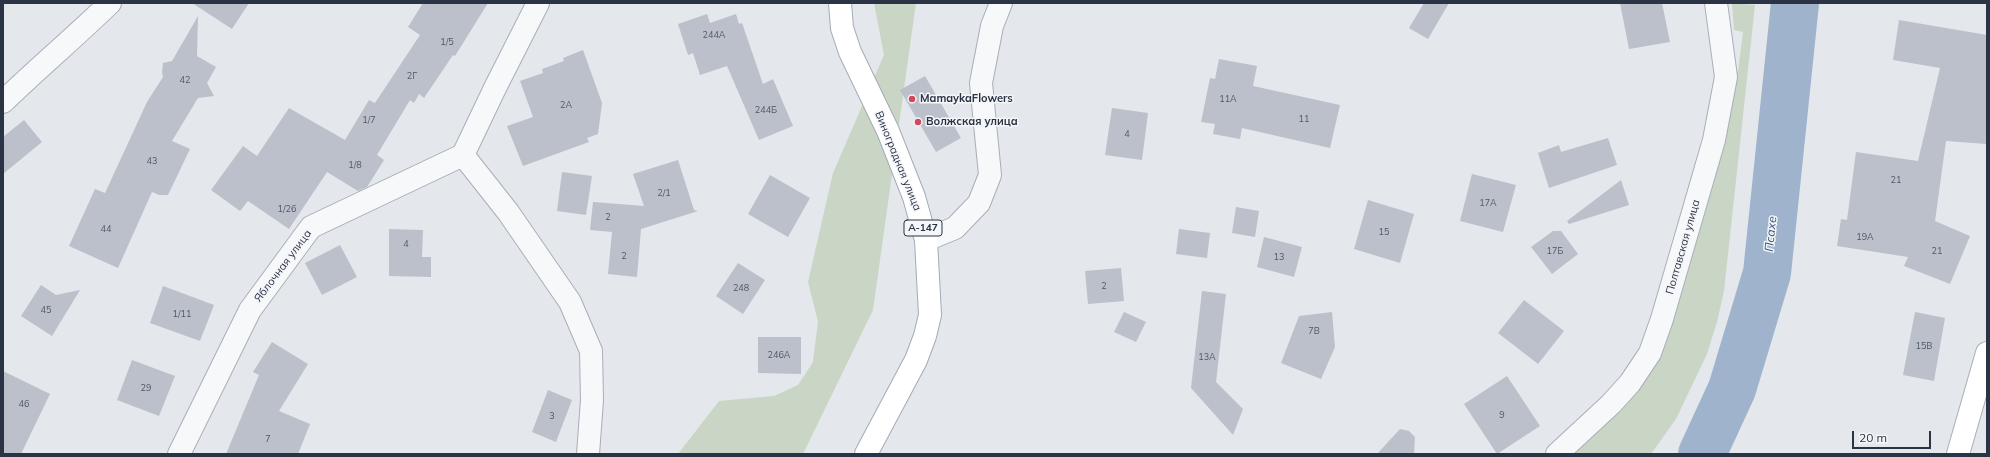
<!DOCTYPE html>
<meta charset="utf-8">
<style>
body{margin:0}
#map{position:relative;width:1990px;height:457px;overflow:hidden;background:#e4e7ec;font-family:Mulish,sans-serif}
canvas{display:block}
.frame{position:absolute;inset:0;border:4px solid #2b3445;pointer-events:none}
.scale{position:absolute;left:1852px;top:431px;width:79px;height:18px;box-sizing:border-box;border:2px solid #2b3445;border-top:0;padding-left:5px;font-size:12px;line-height:14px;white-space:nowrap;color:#2b3445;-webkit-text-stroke:3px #f4f6f9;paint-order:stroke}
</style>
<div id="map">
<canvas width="1990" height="457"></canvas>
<div class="frame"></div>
<div class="scale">20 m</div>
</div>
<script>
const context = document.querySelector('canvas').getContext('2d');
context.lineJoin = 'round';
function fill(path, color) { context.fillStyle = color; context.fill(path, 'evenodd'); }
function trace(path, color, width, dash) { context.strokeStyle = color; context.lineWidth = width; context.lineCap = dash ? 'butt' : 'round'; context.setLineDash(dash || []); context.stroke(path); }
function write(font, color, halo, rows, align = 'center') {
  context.font = font + ' Mulish,sans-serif'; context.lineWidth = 3; context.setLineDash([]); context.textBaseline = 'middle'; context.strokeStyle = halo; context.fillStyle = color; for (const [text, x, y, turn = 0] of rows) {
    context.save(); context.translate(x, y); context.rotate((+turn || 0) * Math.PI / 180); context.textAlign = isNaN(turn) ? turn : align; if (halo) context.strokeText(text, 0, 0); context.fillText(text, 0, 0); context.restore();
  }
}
fill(new Path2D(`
 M 874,3 L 916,3 L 873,310 L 803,454 L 678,454 L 719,401 L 774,396 L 798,385 L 813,362 L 818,322 L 808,282 L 833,173 L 884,55 Z
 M 1732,3 L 1755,5 L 1724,291 L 1717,322 L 1707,354 L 1676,419 L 1651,454 L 1568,454 L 1636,390 L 1733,71 L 1738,71 L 1743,32 L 1734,30 Z`), '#c9d6c5');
trace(new Path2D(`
 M 1702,454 L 1732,389 L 1767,273 L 1795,3`), '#9fb4cc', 48);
fill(new Path2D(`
 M 192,3 L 249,3 L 232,29 Z
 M 423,3 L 488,3 L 455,56 L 453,55 L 424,98 L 419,94 L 414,103 L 410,100 L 377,155 L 384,160 L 367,187 L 358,191 L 327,172 L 289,229 L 248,201 L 240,211 L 211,190 L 243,146 L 257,156 L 289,108 L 345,140 L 369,100 L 375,103 L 420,35 L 408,27 Z
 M 1424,3 L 1449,3 L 1428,39 L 1409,28 Z
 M 1620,3 L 1662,3 L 1670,42 L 1629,49 Z
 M 707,14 L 710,23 L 736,14 L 739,24 L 742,23 L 763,84 L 773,79 L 793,126 L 759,140 L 727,66 L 700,75 L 693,53 L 688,55 L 678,24 Z
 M 198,16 L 197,56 L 216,67 L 207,83 L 214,96 L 198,98 L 172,141 L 190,149 L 168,195 L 159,195 L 152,192 L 118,268 L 69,246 L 95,189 L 105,193 L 147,102 L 163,77 L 162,72 L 163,63 L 172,61 Z
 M 1899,20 L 1987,35 L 1987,144 L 1946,141 L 1935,221 L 1970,236 L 1950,284 L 1904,266 L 1908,257 L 1837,246 L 1841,219 L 1847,220 L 1856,152 L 1918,161 L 1940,68 L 1893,60 Z
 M 583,50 L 602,103 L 598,134 L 587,138 L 589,142 L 523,166 L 507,126 L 533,117 L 520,81 L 543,73 L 542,69 L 564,61 L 563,58 Z
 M 1219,59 L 1257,66 L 1253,86 L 1340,105 L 1330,148 L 1242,128 L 1240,139 L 1213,134 L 1215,124 L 1201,122 L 1210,78 L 1215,79 Z
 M 925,76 L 961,138 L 936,152 L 900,90 Z
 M 1112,108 L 1148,113 L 1142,160 L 1105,155 Z
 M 24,120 L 42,142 L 3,174 L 3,137 Z
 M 1608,138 L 1617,165 L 1549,188 L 1538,153 L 1559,145 L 1561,152 Z
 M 678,160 L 694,210 L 698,211 L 641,229 L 637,277 L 608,274 L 612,232 L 590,230 L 593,202 L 644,206 L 633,174 Z
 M 562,172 L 592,176 L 586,215 L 557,211 Z
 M 1472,174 L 1516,185 L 1503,232 L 1460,221 Z
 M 770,175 L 810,198 L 788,237 L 748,214 Z
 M 1621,180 L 1629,205 L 1569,224 L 1567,221 Z
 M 1368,200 L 1414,214 L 1400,263 L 1354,249 Z
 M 1236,207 L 1259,211 L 1255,237 L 1232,233 Z
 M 389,229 L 423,230 L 422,257 L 431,257 L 431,277 L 389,276 Z
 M 1179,229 L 1210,233 L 1207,258 L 1176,254 Z
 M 1553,231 L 1561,231 L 1578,254 L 1552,274 L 1531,247 Z
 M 1264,237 L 1302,247 L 1294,277 L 1257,267 Z
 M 340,245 L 357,277 L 322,295 L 305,263 Z
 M 738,263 L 765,280 L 743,314 L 716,296 Z
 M 1121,268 L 1124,301 L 1088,304 L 1085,271 Z
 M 41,285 L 56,295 L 80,290 L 52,336 L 21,316 Z
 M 163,286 L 214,305 L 200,341 L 150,323 Z
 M 1202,291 L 1226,294 L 1216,382 L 1243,409 L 1233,435 L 1191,388 Z
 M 1524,300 L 1564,331 L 1538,364 L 1498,333 Z
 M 1124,312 L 1146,322 L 1136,342 L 1114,332 Z
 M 1332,312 L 1335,347 L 1321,379 L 1281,363 L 1299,316 Z
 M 1915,312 L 1945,318 L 1934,381 L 1903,375 Z
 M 758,337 L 801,337 L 801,374 L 758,373 Z
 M 272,342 L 308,364 L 279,411 L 310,424 L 298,454 L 226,454 L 259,375 L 253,372 Z
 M 132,360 L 175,376 L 159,416 L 117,400 Z
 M 3,371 L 50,394 L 21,454 L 3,454 Z
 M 1507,376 L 1540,426 L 1497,454 L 1464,404 Z
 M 548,390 L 572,400 L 556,442 L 532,432 Z
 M 1400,429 L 1409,431 L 1415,437 L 1414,454 L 1377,454 Z`), '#bbc0ca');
const street = new Path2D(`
 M 538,3 L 495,88 L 463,155 L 508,212 L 570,302 L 591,351 L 592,400 L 588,454
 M 3,102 C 38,68 75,37 110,3
 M 926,240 L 955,228 L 979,203 L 990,175 L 981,83 L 992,26 L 1001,3
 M 179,454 L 250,310 L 311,227 L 463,155
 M 1557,454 L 1611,404 L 1630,383 L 1650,353 L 1662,319 L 1714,140 L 1726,77 L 1716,3`);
const secondary = new Path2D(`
 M 1958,454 L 1987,353`);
const primary = new Path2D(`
 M 840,3 L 842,28 L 850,52 L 888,131 L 914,197 L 926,240 L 930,315 L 925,336 L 916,360 L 866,454`);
trace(street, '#a9aeb7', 24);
trace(secondary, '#a9aeb7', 24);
trace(primary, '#a3abb8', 24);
trace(street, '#f7f8fa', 22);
trace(secondary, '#fff', 22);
trace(primary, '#fff', 22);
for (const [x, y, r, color] of [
 [912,99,4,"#d1495b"],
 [918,122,4,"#d1495b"]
]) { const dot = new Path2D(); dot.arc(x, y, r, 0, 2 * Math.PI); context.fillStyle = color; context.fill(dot); trace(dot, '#f4f6f9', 1.5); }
write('9px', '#4f5766', null, [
 ["244А",714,35],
 ["1/5",447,42],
 ["2Г",412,76],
 ["42",185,80],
 ["11А",1228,99],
 ["2А",566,105],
 ["244Б",766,110],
 ["11",1304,119],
 ["1/7",369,120],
 ["4",1127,134],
 ["43",152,161],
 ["1/8",355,165],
 ["21",1896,180],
 ["2/1",664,193],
 ["17А",1488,203],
 ["1/26",287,209],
 ["2",608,217],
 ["44",106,229],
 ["15",1384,232],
 ["19А",1865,237],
 ["4",406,244],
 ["17Б",1555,251],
 ["21",1937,251],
 ["2",624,256],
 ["13",1279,257],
 ["2",1104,286],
 ["248",741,288],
 ["45",46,310],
 ["1/11",182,314],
 ["7В",1314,331],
 ["15В",1924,346],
 ["246А",779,355],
 ["13А",1207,357],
 ["29",146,388],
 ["46",24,404],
 ["9",1502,415],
 ["3",552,416],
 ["7",268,439]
]);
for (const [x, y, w] of [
 [923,228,38]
]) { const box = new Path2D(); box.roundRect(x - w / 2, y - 8, w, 16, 3); context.fillStyle = '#f4f6f9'; context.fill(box); trace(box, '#2b3445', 1); }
write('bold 10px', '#2b3445', null, [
 ["А-147",923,228]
]);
write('bold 11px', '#2b3445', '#f4f6f9', [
 ["MamaykaFlowers",920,99],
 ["Волжская улица",926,122]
], 'left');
write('11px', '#2b3445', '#f4f6f9', [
 ["Виноградная улица",898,161,68],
 ["Полтавская улица",1683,247,-74],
 ["Яблочная улица",283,266,-53]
]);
write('italic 12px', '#34527a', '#f4f6f9', [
 ["Псахе",1771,234,-84]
]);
</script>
